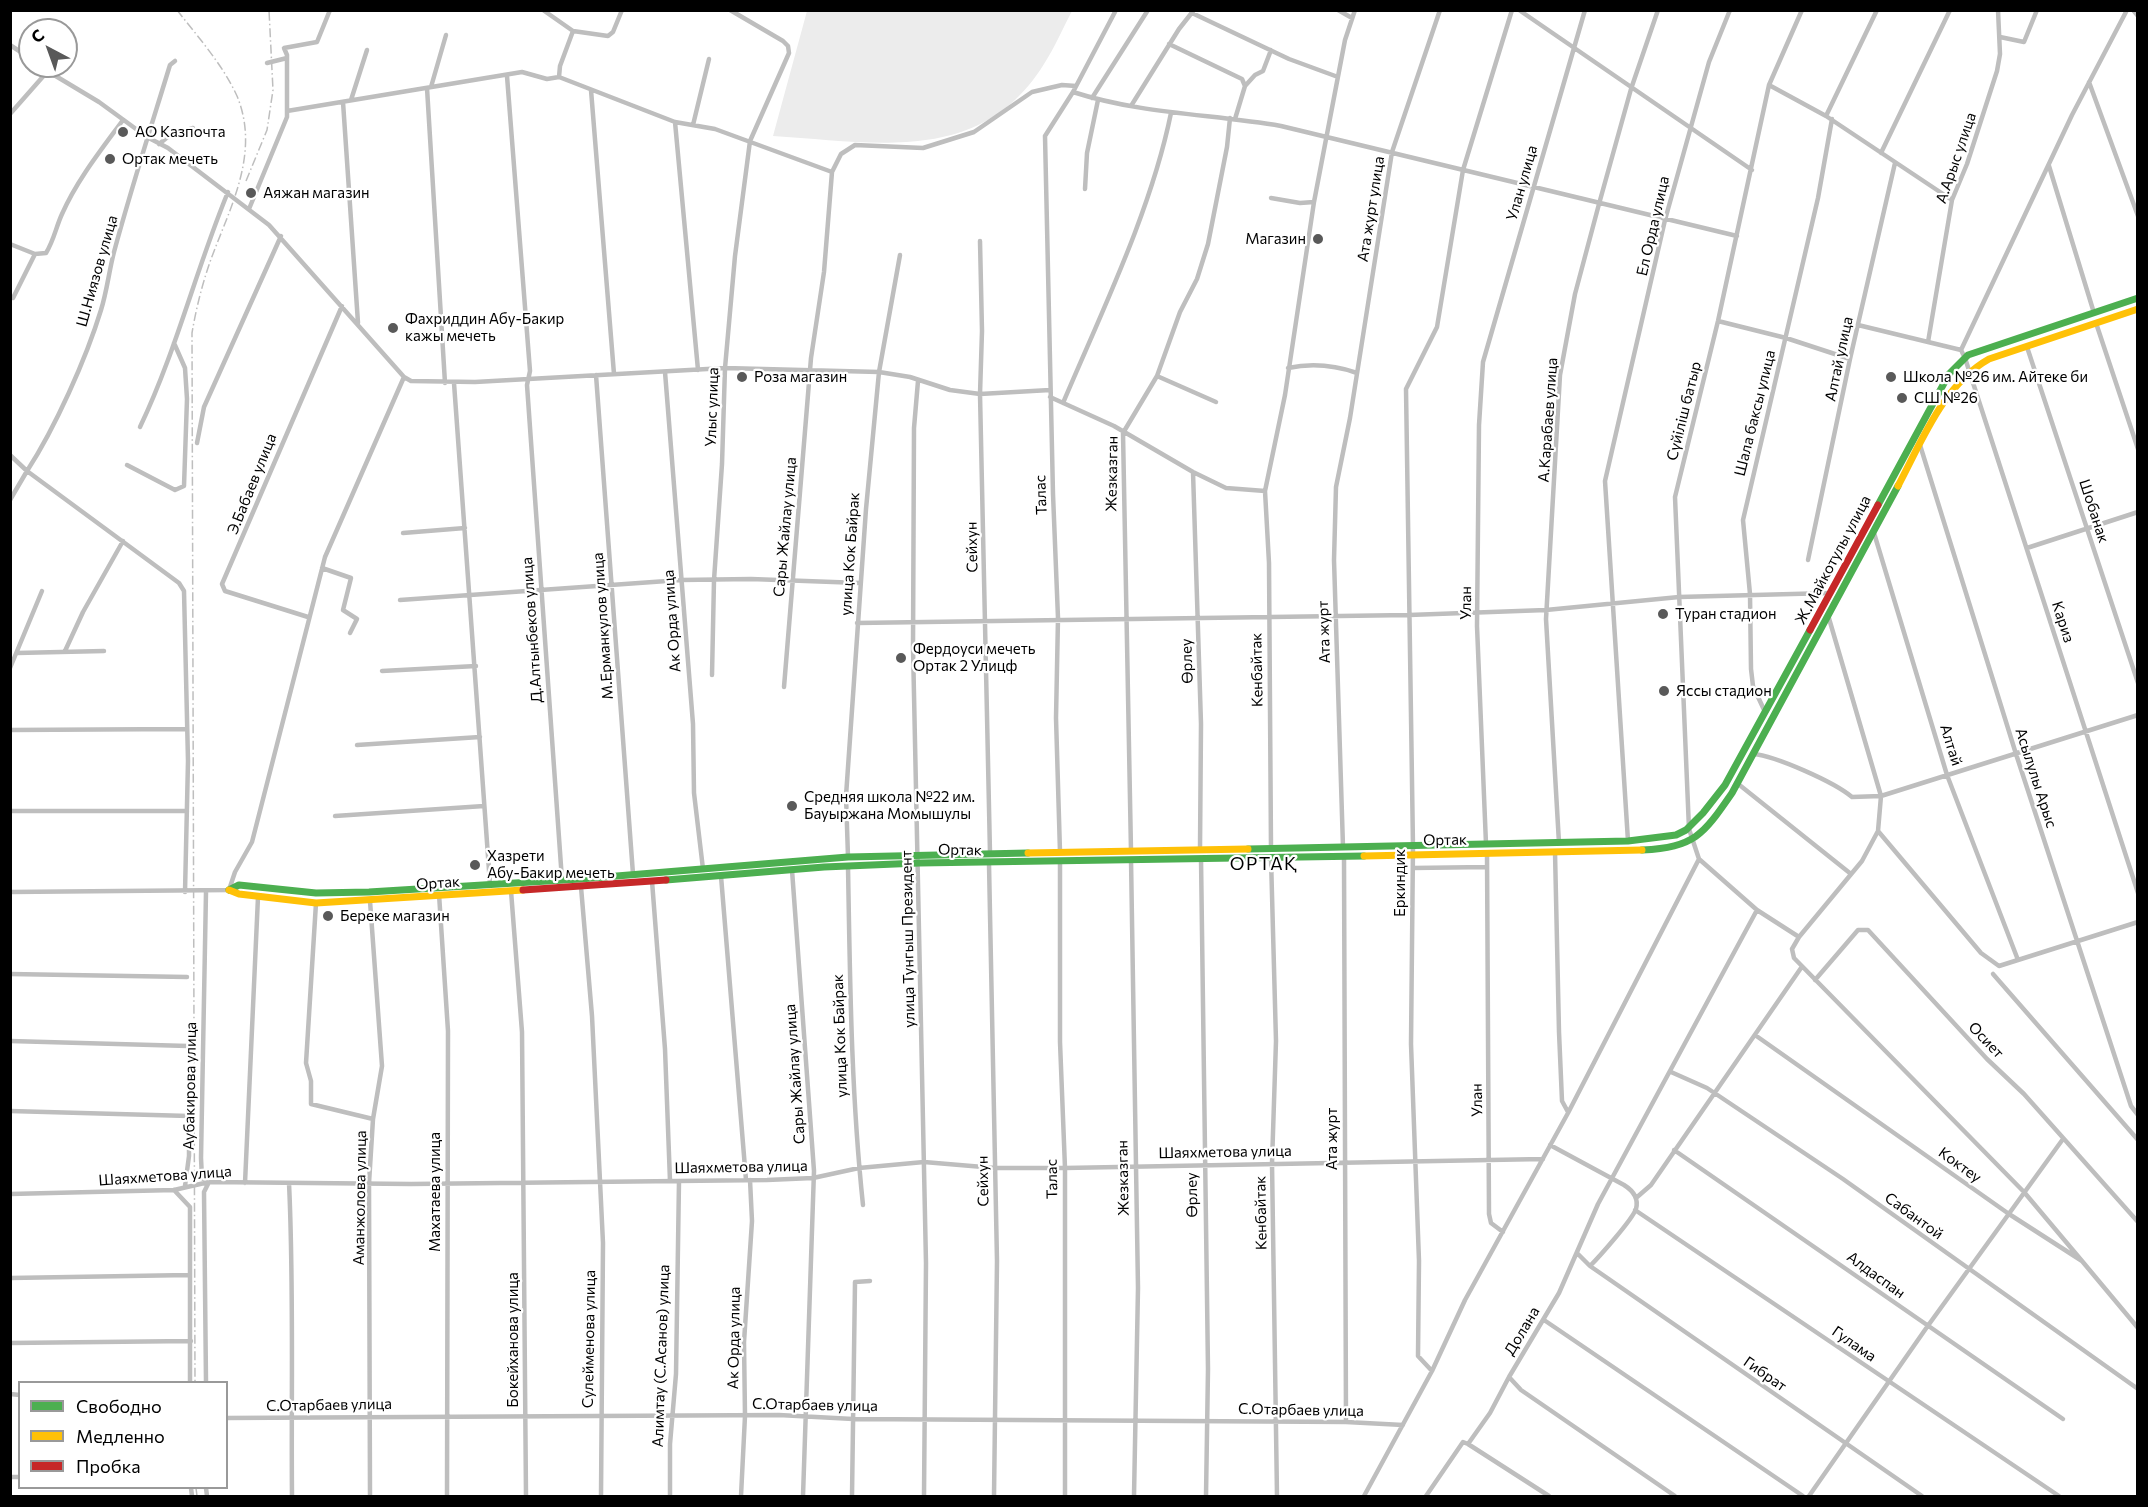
<!DOCTYPE html>
<meta charset="utf-8">
<style>
body{margin:0}
#map{position:relative;width:2148px;height:1507px;overflow:hidden;background:#fff;font-family:Commissioner,sans-serif}
canvas{display:block}
.frame{position:absolute;inset:0;border:12px solid #000;pointer-events:none}
.legend{position:absolute;left:18px;top:1381px;width:210px;height:108px;box-sizing:border-box;background:#fff;border:2px solid #999;margin:0;padding:8px 10px;list-style:none;font-size:18px;color:#000}
.legend li{display:flex;align-items:center;gap:12px;height:30px}
.legend b{width:30px;border:2px solid #999}
.north{position:absolute;left:18px;top:18px;width:60px;height:60px;box-sizing:border-box;background:#fff;border:2px solid #999;border-radius:50%;rotate:319deg;font-size:16px;font-weight:700;line-height:24px;text-align:center;color:#000}
.north::after{content:'';display:block;margin:auto;width:21px;height:27px;background:#595959;clip-path:polygon(50% 0,100% 100%,50% 72%,0 100%)}
</style>
<div id="map">
<canvas width="2148" height="1507"></canvas>
<div class="frame"></div>
<ul class="legend">
<li><b style="height:8px;background:#4caf50"></b>Свободно</li>
<li><b style="height:8px;background:#ffc107"></b>Медленно</li>
<li><b style="height:8px;background:#c62828"></b>Пробка</li>
</ul>
<div class="north">С</div>
</div>
<script>
const context = document.querySelector('canvas').getContext('2d');
context.lineJoin = 'round';
function fill(path, color) { context.fillStyle = color; context.fill(path, 'evenodd'); }
function trace(path, color, width, dash) { context.strokeStyle = color; context.lineWidth = width; context.lineCap = dash ? 'butt' : 'round'; context.setLineDash(dash || []); context.stroke(path); }
function write(font, color, halo, rows, align = 'center') {
  context.font = font + ' Commissioner,sans-serif'; context.lineWidth = 4.5; context.setLineDash([]); context.textBaseline = 'middle'; context.strokeStyle = halo; context.fillStyle = color; for (const [text, x, y, turn = 0] of rows) {
    context.save(); context.translate(x, y); context.rotate((+turn || 0) * Math.PI / 180); context.textAlign = isNaN(turn) ? turn : align; if (halo) context.strokeText(text, 0, 0); context.fillText(text, 0, 0); context.restore();
  }
}
fill(new Path2D(`
 M 807,11 L 1072,11 C 1063,28 1055,47 1044,64 C 981,166 874,142 773,136 Z`), '#ececec');
trace(new Path2D(`
 M 543,10 L 573,31 L 560,66 L 559,77
 M 1338,10 L 1352,18
 M 1519,10 L 1752,170
 M 1998,10 L 2000,54 L 1997,71 L 1967,164 L 1952,200 L 1928,342 L 1961,350 L 1965,358 L 2138,893
 M 2133,10 L 2138,16
 M 1192,13 L 1289,59 L 1338,77
 M 573,31 L 608,36 L 613,32 L 622,10
 M 2000,37 L 2024,42 L 2037,10
 M 1169,44 L 1242,79 L 1245,86 L 1235,119
 M 10,45 L 30,58
 M 267,63 L 287,58
 M 39,66 L 99,102 L 147,137 L 168,148 L 269,225 L 404,377 L 411,381 L 475,382 L 725,368 L 879,372 L 910,377 L 950,390 L 980,394 L 1050,390
 M 507,76 L 530,371 L 527,385 L 562,880
 M 2089,82 L 2138,216
 M 1769,85 L 1826,116 L 1952,200
 M 1245,86 L 1255,75 L 1263,71 L 1271,50
 M 431,87 L 446,35
 M 427,88 L 445,383
 M 591,90 L 614,374
 M 1073,92 C 1141,114 1211,114 1281,126 L 1737,236
 M 1092,98 L 1148,10
 M 351,100 L 367,50
 M 343,102 L 358,323
 M 1131,106 L 1179,29 L 1194,10
 M 287,111 L 522,72 L 547,79 L 559,77 L 675,122 L 715,129 L 832,172 L 841,154 L 855,145 L 923,148 L 974,132 L 1032,92 L 1062,85 L 1076,86
 M 10,114 L 47,72
 M 1826,116 L 1877,10
 M 675,122 L 698,370
 M 693,125 L 709,59
 M 159,144 L 169,136 L 193,128
 M 1881,153 L 1950,10
 M 2049,166 L 2094,313
 M 1085,189 L 1087,153 L 1098,100
 M 1271,198 L 1300,203 L 1314,202
 M 249,209 L 287,117 L 287,55 L 284,48 L 317,42 L 330,10
 M 980,241 L 982,331 L 980,394 L 990,853
 M 10,244 L 35,254
 M 13,298 L 35,254 L 46,253 C 54,240 56,227 62,214 C 77,180 101,150 123,120
 M 1718,321 L 1786,338 L 1850,359
 M 2096,323 L 2138,449
 M 1858,325 L 1928,342
 M 2027,347 L 2138,683
 M 1961,350 L 2072,115 L 2127,10
 M 1288,368 C 1312,363 1334,365 1357,373
 M 665,372 L 693,724 L 694,793 L 703,869
 M 596,375 L 633,874
 M 1157,376 L 1216,402
 M 918,381 L 914,428 L 913,647 L 926,1263 L 924,1496
 M 454,383 L 490,884
 M 1050,397 L 1114,426 L 1193,472 L 1226,488 L 1265,491
 M 1063,403 C 1102,311 1151,211 1171,113
 M 140,427 C 176,352 196,269 228,192
 M 197,443 L 204,407 L 281,236
 M 1920,445 L 2016,754 L 2131,1106 L 2138,1115
 M 10,455 L 27,471 C 55,428 86,359 101,310 C 107,291 109,271 114,252 C 131,189 151,127 170,65 L 175,61
 M 127,465 L 175,490 L 184,486 L 187,399 L 185,368 L 174,343
 M 1193,472 L 1201,724 L 1200,849
 M 10,500 L 27,471 L 179,583 L 184,591 L 188,761 L 185,892
 M 403,533 L 465,528
 M 1874,533 L 1947,775 L 2018,960
 M 2027,548 L 2138,512
 M 1808,560 L 1850,359 L 1895,163
 M 322,568 L 351,578 L 343,610 L 357,619 L 350,633
 M 400,600 L 681,580 L 751,579 L 860,583
 M 1828,615 L 1881,796 L 1878,831 L 1862,861 L 1799,937 L 1792,949 L 1794,958 L 2024,1192 L 2082,1261
 M 308,617 L 225,591 L 222,584 L 342,306
 M 857,623 L 1409,615 L 1546,610 L 1679,597 L 1830,593
 M 65,651 L 83,612 L 123,541
 M 17,653 L 104,651
 M 10,668 L 42,591
 M 382,671 L 476,666
 M 712,675 L 714,580 L 722,464 L 725,368 L 735,256 L 750,141 L 789,53 L 788,46 L 783,41 L 730,10
 M 784,687 L 811,358 L 824,272 L 832,172
 M 1765,712 L 1753,686 L 1751,669 L 1750,594 L 1743,520 L 1818,198 L 1832,119
 M 10,730 L 187,729
 M 357,745 L 480,737
 M 1753,754 C 1776,756 1834,782 1852,797 L 1881,796 L 2138,715
 M 1737,783 L 1851,874
 M 10,811 L 187,811
 M 335,816 L 484,806
 M 1878,831 L 1981,953 L 1999,966 L 2138,922
 M 1628,841 L 1605,481 L 1665,220 L 1709,62 L 1730,10
 M 1559,843 L 1546,619 L 1560,375 L 1575,294 L 1599,204 L 1631,89 L 1658,10
 M 1486,844 L 1477,626 L 1479,425 L 1483,362 L 1585,10
 M 1343,847 L 1334,560 L 1336,487 L 1350,418 L 1392,152 L 1440,10
 M 1271,849 L 1269,563 L 1265,491 L 1285,395 L 1314,202 L 1345,40 L 1355,10
 M 1131,851 L 1123,433 L 1157,376 L 1180,312 L 1197,279 L 1208,244 L 1227,147 L 1230,118
 M 1060,852 L 1056,718 L 1058,618 L 1053,494 L 1045,136 L 1073,92 L 1116,10
 M 1555,852 L 1559,1032 L 1562,1101 L 1568,1112
 M 1487,853 L 1489,1214 L 1491,1223 L 1503,1232
 M 1344,856 L 1346,1422
 M 848,857 L 846,796 L 866,509 L 879,372 L 900,255
 M 1201,858 L 1208,1369 L 1206,1496
 M 1271,858 L 1276,1041 L 1272,1163 L 1277,1496
 M 1131,859 L 1138,1288 L 1134,1496
 M 1060,861 L 1060,1042 L 1065,1168 L 1065,1496
 M 989,864 L 997,1261 L 994,1496
 M 848,866 C 850,979 851,1092 863,1205
 M 1413,868 L 1487,867
 M 792,870 L 814,1171 L 803,1496
 M 721,876 L 746,1180
 M 652,881 L 665,1049 L 670,1181
 M 581,887 L 592,1016 L 603,1243 L 601,1496
 M 511,891 L 522,1032 L 526,1496
 M 10,892 L 229,890 L 235,872 L 252,842 L 325,557 L 404,377
 M 439,894 L 448,1031 L 447,1496
 M 316,903 L 306,1063 L 311,1081 L 311,1104 L 373,1119
 M 1757,910 L 1799,937
 M 10,974 L 187,977
 M 1993,974 L 2138,1140
 M 1815,980 L 1858,930 L 1868,930 L 1987,1059 L 2024,1094 L 2138,1222
 M 1755,1035 L 2009,1214 L 2082,1261 L 2138,1328
 M 10,1041 L 188,1046
 M 1671,1072 L 1707,1088 L 1843,1179 L 2138,1389
 M 10,1111 L 189,1116 L 189,1156 L 185,1186
 M 1550,1145 L 1624,1185 C 1632,1190 1639,1198 1636,1209 C 1632,1220 1599,1257 1590,1266 L 1578,1254
 M 1674,1150 L 2063,1419
 M 245,1183 L 258,897
 M 289,1183 C 294,1287 291,1392 292,1496
 M 174,1190 L 190,1207 L 190,1382
 M 10,1194 L 174,1190 L 209,1182 L 411,1184 L 767,1180 L 813,1178 L 859,1168 L 924,1162 L 995,1168 L 1065,1168 L 1543,1159
 M 1636,1198 L 1651,1185 L 1801,968
 M 1635,1210 L 2059,1496
 M 1590,1266 L 1922,1496
 M 10,1278 L 189,1275
 M 1544,1320 L 1803,1496
 M 10,1343 L 191,1341
 M 1432,1371 L 1418,1356 L 1419,1261 L 1411,1044 L 1413,846 L 1406,389 L 1437,327 L 1463,170 L 1512,10
 M 206,1382 L 204,1192 L 209,1182 L 202,1178 L 201,1158 L 206,892
 M 10,1394 L 20,1395
 M 226,1418 L 779,1415 L 853,1419 L 1346,1422 L 1403,1425
 M 1468,1444 L 1549,1496
 M 10,1477 L 20,1477
 M 191,1488 L 192,1496
 M 206,1488 L 207,1496
 M 370,1496 L 369,1183 L 373,1119 L 382,1066 L 370,901
 M 670,1496 L 670,1444 L 676,1374 L 679,1181
 M 741,1496 L 745,1416 L 744,1342 L 752,1221 L 750,1180
 M 852,1496 L 855,1282 L 870,1281
 M 1364,1496 L 1432,1371 L 1465,1300 L 1568,1113 L 1699,859 L 1689,829 L 1675,497 L 1718,321 L 1769,85 L 1802,10
 M 1426,1496 L 1463,1442 L 1468,1444 L 1490,1413 L 1509,1377
 M 1675,1496 L 1521,1390 L 1509,1377 L 1559,1293 L 1598,1204 L 1757,910 L 1699,859
 M 1809,1496 L 1927,1327 L 2063,1139`), '#bebebe', 4.5);
trace(new Path2D(`
 M 1878,505 L 1949,374 L 1968,355 L 2138,298
 M 1248,849 L 1628,841 L 1676,835 L 1686,830 L 1703,813 L 1725,785 L 1810,630
 M 1642,850 C 1695,847 1703,835 1732,793 L 1898,486
 M 666,880 L 824,867 L 919,863 L 1364,856
 M 229,890 L 239,885 L 316,893 L 369,892 L 580,879 L 848,857 L 1028,853`), '#4caf50', 7);
trace(new Path2D(`
 M 1898,486 C 1922,441 1943,385 1989,359 L 2138,309
 M 1028,853 L 1248,849
 M 1364,856 L 1642,850
 M 229,890 L 239,894 L 316,903 L 523,890`), '#ffc107', 7);
trace(new Path2D(`
 M 1810,630 L 1878,505
 M 523,890 L 666,880`), '#c62828', 7);
trace(new Path2D(`
 M 177,10 C 198,37 223,65 237,96 C 261,154 229,209 210,262 C 202,285 196,309 192,333 L 195,1382
 M 246,181 L 267,130 L 273,90 L 269,10
 M 196,1488 L 197,1496`), '#bebebe', 1.5, [9, 3, 1.5, 3]);
for (const [x, y, r, color] of [
 [123,132,6,"#595959"],
 [110,159,6,"#595959"],
 [251,193,6,"#595959"],
 [1318,239,6,"#595959"],
 [393,328,6,"#595959"],
 [742,377,6,"#595959"],
 [1891,377,6,"#595959"],
 [1902,398,6,"#595959"],
 [1663,614,6,"#595959"],
 [901,658,6,"#595959"],
 [1664,691,6,"#595959"],
 [792,806,6,"#595959"],
 [475,865,6,"#595959"],
 [328,916,6,"#595959"]
]) { const dot = new Path2D(); dot.arc(x, y, r, 0, 2 * Math.PI); context.fillStyle = color; context.fill(dot); trace(dot, '#fff', 2); }
write('15px', '#000', '#fff', [
 ["АО Казпочта",135,132],
 ["Ортак мечеть",122,159],
 ["Аяжан магазин",263,193],
 ["Магазин",1306,239,"right"],
 ["Фахриддин Абу-Бакир",405,319],
 ["кажы мечеть",405,336],
 ["Роза магазин",754,377],
 ["Школа №26 им. Айтеке би",1903,377],
 ["СШ №26",1914,398],
 ["Туран стадион",1675,614],
 ["Фердоуси мечеть",913,649],
 ["Ортак 2 Улицф",913,666],
 ["Яссы стадион",1676,691],
 ["Средняя школа №22 им.",804,797],
 ["Бауыржана Момышулы",804,814],
 ["Хазрети",487,856],
 ["Абу-Бакир мечеть",487,873],
 ["Береке магазин",340,916]
], 'left');
write('15px', '#000', '#fff', [
 ["А.Арыс улица",1956,158,-71],
 ["Улан улица",1522,183,-74],
 ["Ата журт улица",1371,209,-81],
 ["Ел Орда улица",1653,226,-77],
 ["Ш.Ниязов улица",97,271,-74],
 ["Алтай улица",1839,359,-78],
 ["Улыс улица",712,407,-88],
 ["Сүйіліш батыр",1684,411,-76],
 ["Шала баксы улица",1755,413,-76],
 ["А.Карабаев улица",1548,420,-86],
 ["Жезказган",1112,474,-89],
 ["Э.Бабаев улица",252,484,-68],
 ["Талас",1041,495,-92],
 ["Шобанак",2094,511,72],
 ["Сары Жайлау улица",785,527,-85],
 ["Сейхун",972,547,-91],
 ["улица Кок Байрак",850,554,-86],
 ["Ж.Майкотулы улица",1833,560,-62],
 ["Улан",1466,603,-89],
 ["Ак Орда улица",672,621,-94],
 ["Кариз",2063,622,72],
 ["М.Ерманкулов улица",603,626,-94],
 ["Д.Алтынбеков улица",532,630,-94],
 ["Ата журт",1324,632,-92],
 ["Өрлеу",1187,661,-92],
 ["Кенбайтак",1257,670,-91],
 ["Алтай",1951,745,73],
 ["Асылулы Арыс",2036,778,72],
 ["Ортак",1445,840,-1],
 ["Ортак",960,850,1],
 ["Ортак",438,883,-4],
 ["Еркиндик",1400,883,-90],
 ["улица Тунгыш Президент",908,939,-91],
 ["улица Кок Байрак",840,1036,-92],
 ["Осиет",1986,1040,46],
 ["Сары Жайлау улица",795,1074,-94],
 ["Аубакирова улица",190,1086,-89],
 ["Улан",1477,1100,-91],
 ["Ата журт",1332,1139,-90],
 ["Шаяхметова улица",1225,1152,-1],
 ["Коктеу",1960,1165,36],
 ["Шаяхметова улица",741,1167,-1],
 ["Шаяхметова улица",165,1176,-4],
 ["Жезказган",1123,1178,-91],
 ["Талас",1052,1179,-91],
 ["Сейхун",983,1181,-91],
 ["Махатаева улица",435,1192,-90],
 ["Өрлеу",1192,1195,-91],
 ["Аманжолова улица",360,1198,-89],
 ["Кенбайтак",1261,1213,-91],
 ["Сабантой",1914,1216,36],
 ["Алдаспан",1876,1275,36],
 ["Долана",1522,1331,-59],
 ["Ак Орда улица",734,1338,-89],
 ["Сулейменова улица",589,1339,-89],
 ["Бокейханова улица",513,1340,-90],
 ["Гулама",1854,1344,35],
 ["Алимтау (С.Асанов) улица",661,1356,-88],
 ["Гибрат",1765,1374,35],
 ["С.Отарбаев улица",329,1405,-1],
 ["С.Отарбаев улица",815,1405,1],
 ["С.Отарбаев улица",1301,1410,1]
]);
context.letterSpacing = '1.5px';
write('18px', '#000', '#fff', [
 ["ОРТАҚ",1264,864]
]);
context.letterSpacing = '0px';
</script>
